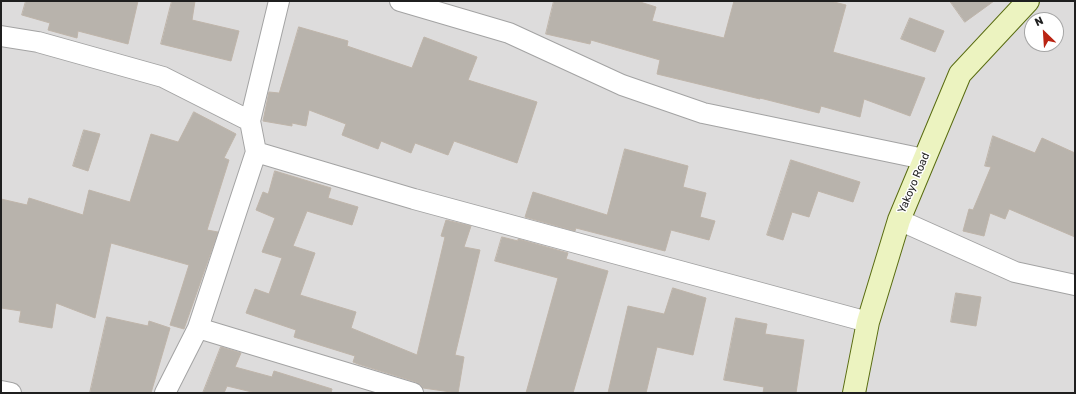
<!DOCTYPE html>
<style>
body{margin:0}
#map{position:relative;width:1076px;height:394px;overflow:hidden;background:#efede6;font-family:Rubik,sans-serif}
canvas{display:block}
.frame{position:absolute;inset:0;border:2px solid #1f1f1f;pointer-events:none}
.north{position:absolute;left:1024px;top:12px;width:40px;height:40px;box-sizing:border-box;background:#fff;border:1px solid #a5a5a5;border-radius:50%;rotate:335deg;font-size:11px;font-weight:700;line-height:16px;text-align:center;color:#1f1f1f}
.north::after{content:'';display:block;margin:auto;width:14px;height:18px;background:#ba2514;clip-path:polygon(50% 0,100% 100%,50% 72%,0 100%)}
</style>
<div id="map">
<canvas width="1076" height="394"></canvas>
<div class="frame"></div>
<div class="north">N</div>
</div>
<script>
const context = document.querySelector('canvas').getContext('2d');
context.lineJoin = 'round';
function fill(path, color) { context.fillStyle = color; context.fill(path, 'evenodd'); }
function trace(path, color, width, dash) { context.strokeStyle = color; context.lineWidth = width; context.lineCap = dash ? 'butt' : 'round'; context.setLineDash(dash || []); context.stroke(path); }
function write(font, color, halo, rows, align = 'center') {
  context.font = font + ' Rubik,sans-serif'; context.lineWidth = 3; context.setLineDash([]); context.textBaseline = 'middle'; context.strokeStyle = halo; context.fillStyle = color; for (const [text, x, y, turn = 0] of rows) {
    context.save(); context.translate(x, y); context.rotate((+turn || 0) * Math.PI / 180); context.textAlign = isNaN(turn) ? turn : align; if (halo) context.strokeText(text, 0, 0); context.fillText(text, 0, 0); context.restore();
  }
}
fill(new Path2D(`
 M 1,1 L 1075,1 L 1075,393 L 1,393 ZM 1032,20 L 1056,20 L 1056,44 L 1032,44 Z`), '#dddcdc');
const building = new Path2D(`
 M 26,1 L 138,1 L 128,44 L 78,31 L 77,38 L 48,30 L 50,23 L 22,15 Z
 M 172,1 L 195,1 L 192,20 L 239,31 L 231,61 L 161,44 Z
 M 554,1 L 637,1 L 656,7 L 652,21 L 724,38 L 734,1 L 830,1 L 846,5 L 833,52 L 925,78 L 910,116 L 864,99 L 860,117 L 821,106 L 819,113 L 760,98 L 760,99 L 657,74 L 660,60 L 591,40 L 590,44 L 546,34 Z
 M 950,1 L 994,1 L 965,22 Z
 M 910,18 L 944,31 L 935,52 L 901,39 Z
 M 299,27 L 348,41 L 347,46 L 412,68 L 424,37 L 477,57 L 468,80 L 537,102 L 517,163 L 454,141 L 448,155 L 415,143 L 411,153 L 381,141 L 378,149 L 342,135 L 346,124 L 309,110 L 306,126 L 292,123 L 292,126 L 263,121 L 269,92 L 279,93 Z
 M 194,112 L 236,134 L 224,158 L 229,160 L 207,230 L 218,232 L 184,329 L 170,325 L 189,265 L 111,243 L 95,318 L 56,303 L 52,328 L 19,322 L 21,311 L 1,308 L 1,199 L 27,205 L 29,198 L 83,215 L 89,190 L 130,202 L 151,134 L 178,142 Z
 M 84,130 L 100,134 L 88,171 L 73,166 Z
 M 993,136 L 1035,153 L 1042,138 L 1075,153 L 1075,237 L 1009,209 L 1005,219 L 990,213 L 984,236 L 963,231 L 969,209 L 973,210 L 991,167 L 985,166 Z
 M 625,149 L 688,166 L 683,187 L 706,193 L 700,217 L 715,221 L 709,240 L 671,230 L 665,251 L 576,228 L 575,231 L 525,217 L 533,192 L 607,215 Z
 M 791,160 L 860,182 L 853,202 L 818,191 L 809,217 L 792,212 L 783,240 L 767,235 Z
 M 275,171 L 331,188 L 328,198 L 358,207 L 352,225 L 307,211 L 293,246 L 315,253 L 300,295 L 356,312 L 351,328 L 417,355 L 445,237 L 441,236 L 446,220 L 471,226 L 464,247 L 480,250 L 455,355 L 464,357 L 458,393 L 423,388 L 421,385 L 416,382 L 358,364 L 353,362 L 355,356 L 294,337 L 296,330 L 246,313 L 255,289 L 269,294 L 282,258 L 262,252 L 275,218 L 256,210 L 263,192 L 268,194 Z
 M 502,237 L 518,241 L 518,239 L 568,253 L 566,259 L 608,271 L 573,393 L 526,393 L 558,278 L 495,261 Z
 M 673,288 L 706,298 L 693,355 L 657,347 L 646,393 L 608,393 L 628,306 L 664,314 Z
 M 956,293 L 981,297 L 976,326 L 951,322 Z
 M 107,317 L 148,326 L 149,321 L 170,328 L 151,393 L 90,393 Z
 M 736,318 L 767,324 L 765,334 L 804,340 L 796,393 L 763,393 L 764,387 L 724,380 Z
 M 221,347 L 241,353 L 235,367 L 272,377 L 274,371 L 332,389 L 331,393 L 256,393 L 227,386 L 224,393 L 203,393 Z`);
fill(building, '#b8b3ac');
trace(building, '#bfb5aa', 1);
const minor = new Path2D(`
 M 279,1 L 250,121 L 256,152 L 414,199 L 868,322
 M 400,1 L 509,33 L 622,85 L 703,113 L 924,159
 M 1,36 L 38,42 L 163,77 L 250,121
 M 899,220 L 1015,272 L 1075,285
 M 198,328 L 413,393
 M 1,391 L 11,393
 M 165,393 L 198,328 L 256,152`);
const secondary = new Path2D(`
 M 854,393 L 868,322 L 899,220 L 960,74 L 1028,1`);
trace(minor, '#a3a3a3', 22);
trace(secondary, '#596c10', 24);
trace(minor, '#fff', 20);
trace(secondary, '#ecf3c0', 22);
write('11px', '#1f1f1f', '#fff', [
 ["Yakoyo Road",914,183,-67]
]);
</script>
